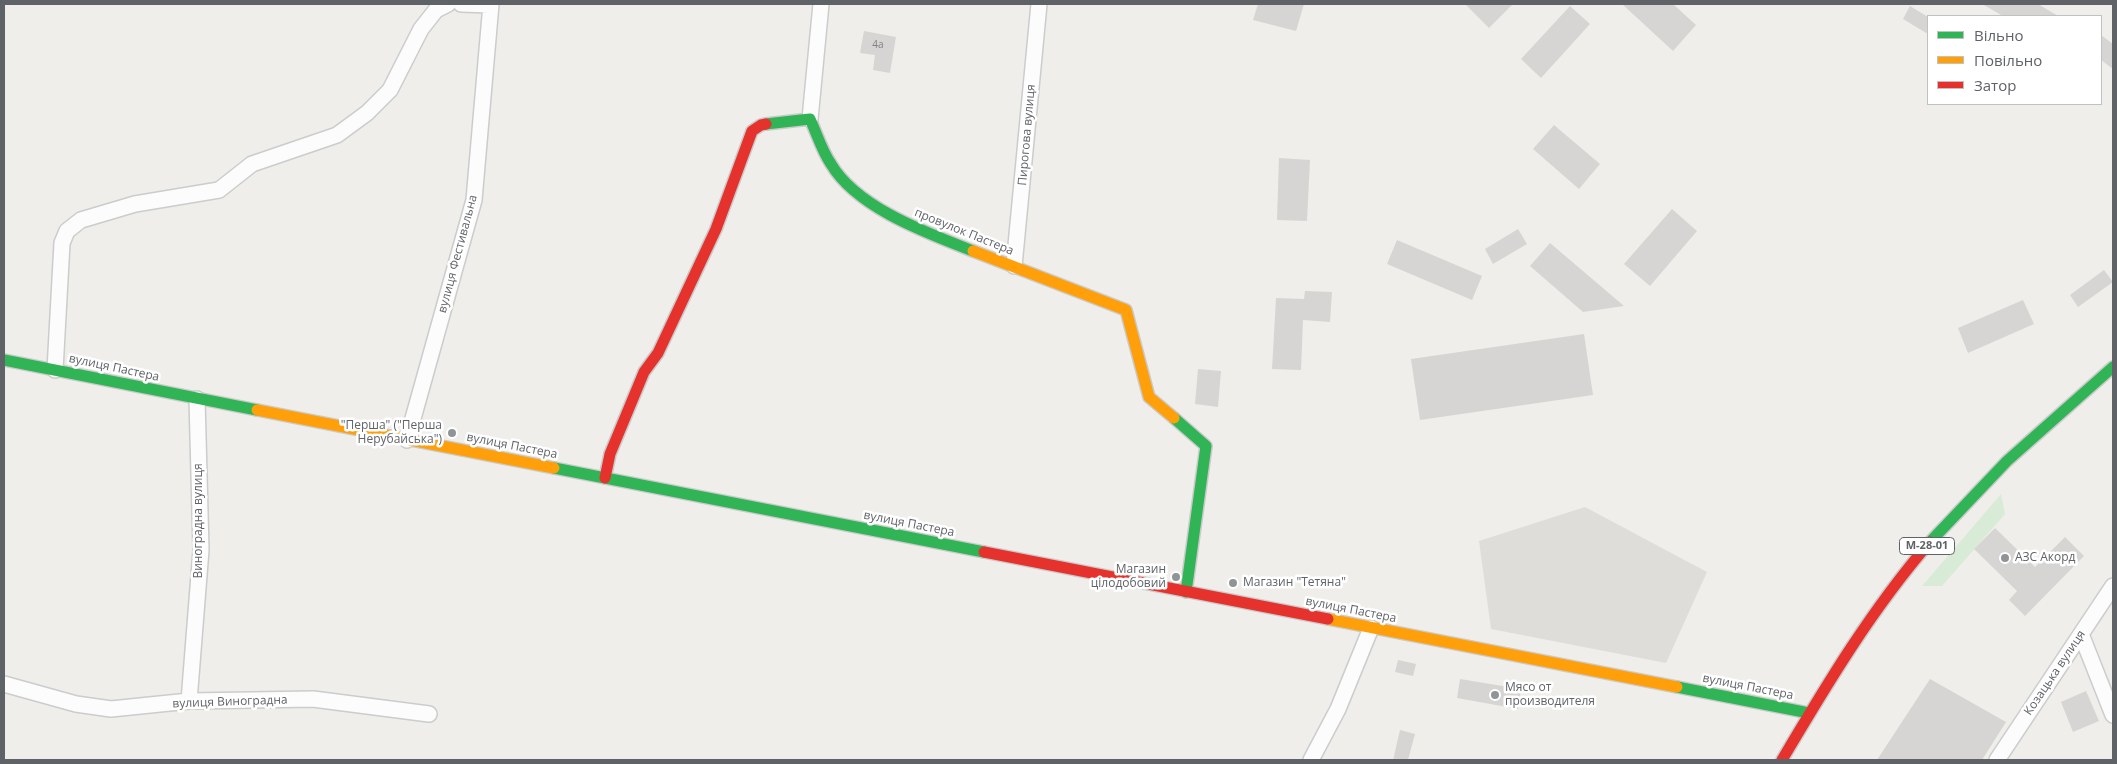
<!DOCTYPE html>
<meta charset="utf-8">
<style>
body{margin:0}
#map{position:relative;width:2117px;height:764px;overflow:hidden;background:#efeeea;font-family:"Open Sans",sans-serif}
canvas{display:block}
.frame{position:absolute;inset:0;border:5px solid #5f6368;pointer-events:none}
.legend{position:absolute;left:1927px;top:15px;width:175px;height:90px;box-sizing:border-box;background:#fff;border:1px solid #bfc1c3;margin:0;padding:6px 9px;list-style:none;font-size:15px;color:#5f6368}
.legend li{display:flex;align-items:center;gap:10px;height:25px}
.legend b{width:25px;border:1px solid #bfc1c3}
</style>
<div id="map">
<canvas width="2117" height="764"></canvas>
<div class="frame"></div>
<ul class="legend">
<li><b style="height:6px;background:#30b455"></b>Вільно</li>
<li><b style="height:6px;background:#ff9f0a"></b>Повільно</li>
<li><b style="height:6px;background:#e5322d"></b>Затор</li>
</ul>
</div>
<script>
const context = document.querySelector('canvas').getContext('2d');
context.lineJoin = 'round';
function fill(path, color) { context.fillStyle = color; context.fill(path, 'evenodd'); }
function trace(path, color, width, dash) { context.strokeStyle = color; context.lineWidth = width; context.lineCap = dash ? 'butt' : 'round'; context.setLineDash(dash || []); context.stroke(path); }
function write(font, color, halo, rows, align = 'center') {
  context.font = font + ' "Open Sans",sans-serif'; context.lineWidth = 5; context.setLineDash([]); context.textBaseline = 'middle'; context.strokeStyle = halo; context.fillStyle = color; for (const [text, x, y, turn = 0] of rows) {
    context.save(); context.translate(x, y); context.rotate((+turn || 0) * Math.PI / 180); context.textAlign = isNaN(turn) ? turn : align; if (halo) context.strokeText(text, 0, 0); context.fillText(text, 0, 0); context.restore();
  }
}
fill(new Path2D(`
 M 1585,507 L 1707,572 L 1666,663 L 1491,629 L 1479,541 Z`), '#dfddda');
fill(new Path2D(`
 M 2001,494 L 2005,514 L 1942,586 L 1922,586 Z`), '#d8ebd6');
fill(new Path2D(`
 M 1258,4 L 1304,4 L 1296,31 L 1253,20 Z
 M 1465,4 L 1513,4 L 1489,28 Z
 M 1622,4 L 1673,4 L 1696,25 L 1673,51 Z
 M 1982,4 L 2038,4 L 2058,16 L 2003,16 Z
 M 1570,6 L 1590,24 L 1541,78 L 1521,59 Z
 M 1910,6 L 1928,17 L 1928,34 L 1903,19 Z
 M 864,31 L 896,37 L 890,73 L 873,70 L 875,55 L 860,53 Z
 M 2101,35 L 2113,44 L 2113,69 L 2101,60 Z
 M 1554,125 L 1600,164 L 1579,189 L 1533,149 Z
 M 1279,158 L 1310,160 L 1307,221 L 1277,220 Z
 M 1672,209 L 1697,231 L 1650,286 L 1624,264 Z
 M 1518,229 L 1527,244 L 1493,264 L 1485,249 Z
 M 1397,240 L 1482,276 L 1472,300 L 1387,264 Z
 M 1550,243 L 1624,306 L 1583,312 L 1530,266 Z
 M 2104,270 L 2113,282 L 2078,307 L 2070,295 Z
 M 1305,291 L 1332,292 L 1330,322 L 1303,320 L 1301,370 L 1272,369 L 1276,298 L 1304,299 Z
 M 2023,300 L 2034,324 L 1968,353 L 1958,328 Z
 M 1584,334 L 1593,395 L 1420,420 L 1411,359 Z
 M 1198,369 L 1221,371 L 1218,407 L 1195,404 Z
 M 1995,528 L 2035,567 L 2065,537 L 2084,556 L 2025,616 L 2009,600 L 2017,591 L 1974,549 Z
 M 1398,660 L 1416,664 L 1413,676 L 1395,672 Z
 M 1460,679 L 1521,689 L 1518,709 L 1457,698 Z
 M 1930,679 L 2006,722 L 1982,760 L 1877,760 Z
 M 2086,691 L 2099,721 L 2073,732 L 2061,702 Z
 M 1400,730 L 1415,734 L 1408,760 L 1393,760 Z`), '#d6d5d3');
const street = new Path2D(`
 M 461,4 L 490,5
 M 810,119 L 821,4
 M 1014,266 L 1039,4
 M 55,370 L 62,243 L 67,231 L 81,220 L 135,204 L 219,190 L 252,164 L 337,135 L 367,113 L 390,90 L 421,29 L 436,10 L 448,4
 M 407,440 L 474,200 L 491,4
 M 2081,634 L 2113,715
 M 4,684 L 76,704 L 111,709 L 189,701 L 313,699 L 429,714
 M 189,701 L 201,550 L 197,399
 M 1311,760 L 1338,709 L 1371,628
 M 1997,760 L 2113,586`);
const fast = new Path2D(`
 M 766,124 L 810,119 C 817,134 822,151 831,164 C 857,208 927,233 973,251
 M 4,360 L 257,410
 M 1174,418 L 1206,446 L 1186,592
 M 554,468 L 984,552
 M 1930,542 L 2007,461 L 2113,367
 M 1677,687 L 1809,713`);
const slow = new Path2D(`
 M 973,251 L 1126,310 L 1149,397 L 1174,418
 M 257,410 L 554,468
 M 1328,619 L 1677,687`);
const jam = new Path2D(`
 M 605,478 L 610,454 L 644,372 L 658,353 L 716,229 L 752,131 L 761,125 L 766,124
 M 984,552 L 1328,619
 M 1782,760 C 1827,684 1872,609 1930,542`);
trace(street, '#cbcccc', 18);
trace(fast, '#cacacb', 14);
trace(slow, '#cacacb', 14);
trace(jam, '#cacacb', 14);
trace(street, '#fdfcfc', 15);
trace(fast, '#30b455', 11);
trace(slow, '#ff9f0a', 11);
trace(jam, '#e5322d', 11);
for (const [x, y, r, color] of [
 [452,433,5,"#919496"],
 [2005,558,5,"#919496"],
 [1176,577,5,"#919496"],
 [1233,583,5,"#919496"],
 [1495,695,5,"#919496"]
]) { const dot = new Path2D(); dot.arc(x, y, r, 0, 2 * Math.PI); context.fillStyle = color; context.fill(dot); trace(dot, '#fff', 2); }
write('10px', '#7e8184', null, [
 ["4а",878,45]
]);
for (const [x, y, w] of [
 [1927,546,55]
]) { const box = new Path2D(); box.roundRect(x - w / 2, y - 8.5, w, 17, 4); context.fillStyle = '#fff'; context.fill(box); trace(box, '#5f6368', 1); }
write('bold 11px', '#5f6368', null, [
 ["М-28-01",1927,546]
]);
write('12px', '#5f6368', '#fff', [
 ["Пирогова вулиця",1027,135,-85],
 ["провулок Пастера",964,232,22],
 ["вулиця Фестивальна",458,254,-75],
 ["вулиця Пастера",114,368,12],
 ["вулиця Пастера",512,446,11],
 ["Виноградна вулиця",199,521,-90],
 ["вулиця Пастера",909,524,11],
 ["вулиця Пастера",1351,610,11],
 ["Козацька вулиця",2055,673,-56],
 ["вулиця Пастера",1748,687,11],
 ["вулиця Виноградна",230,702,-2]
]);
write('12px', '#5f6368', '#fff', [
 ["\"Перша\" (\"Перша",442,426,"right"],
 ["Нерубайська\")",442,440,"right"],
 ["АЗС Акорд",2015,558],
 ["Магазин",1166,570,"right"],
 ["цілодобовий",1166,584,"right"],
 ["Магазин \"Тетяна\"",1243,583],
 ["Мясо от",1505,688],
 ["производителя",1505,702]
], 'left');
</script>
